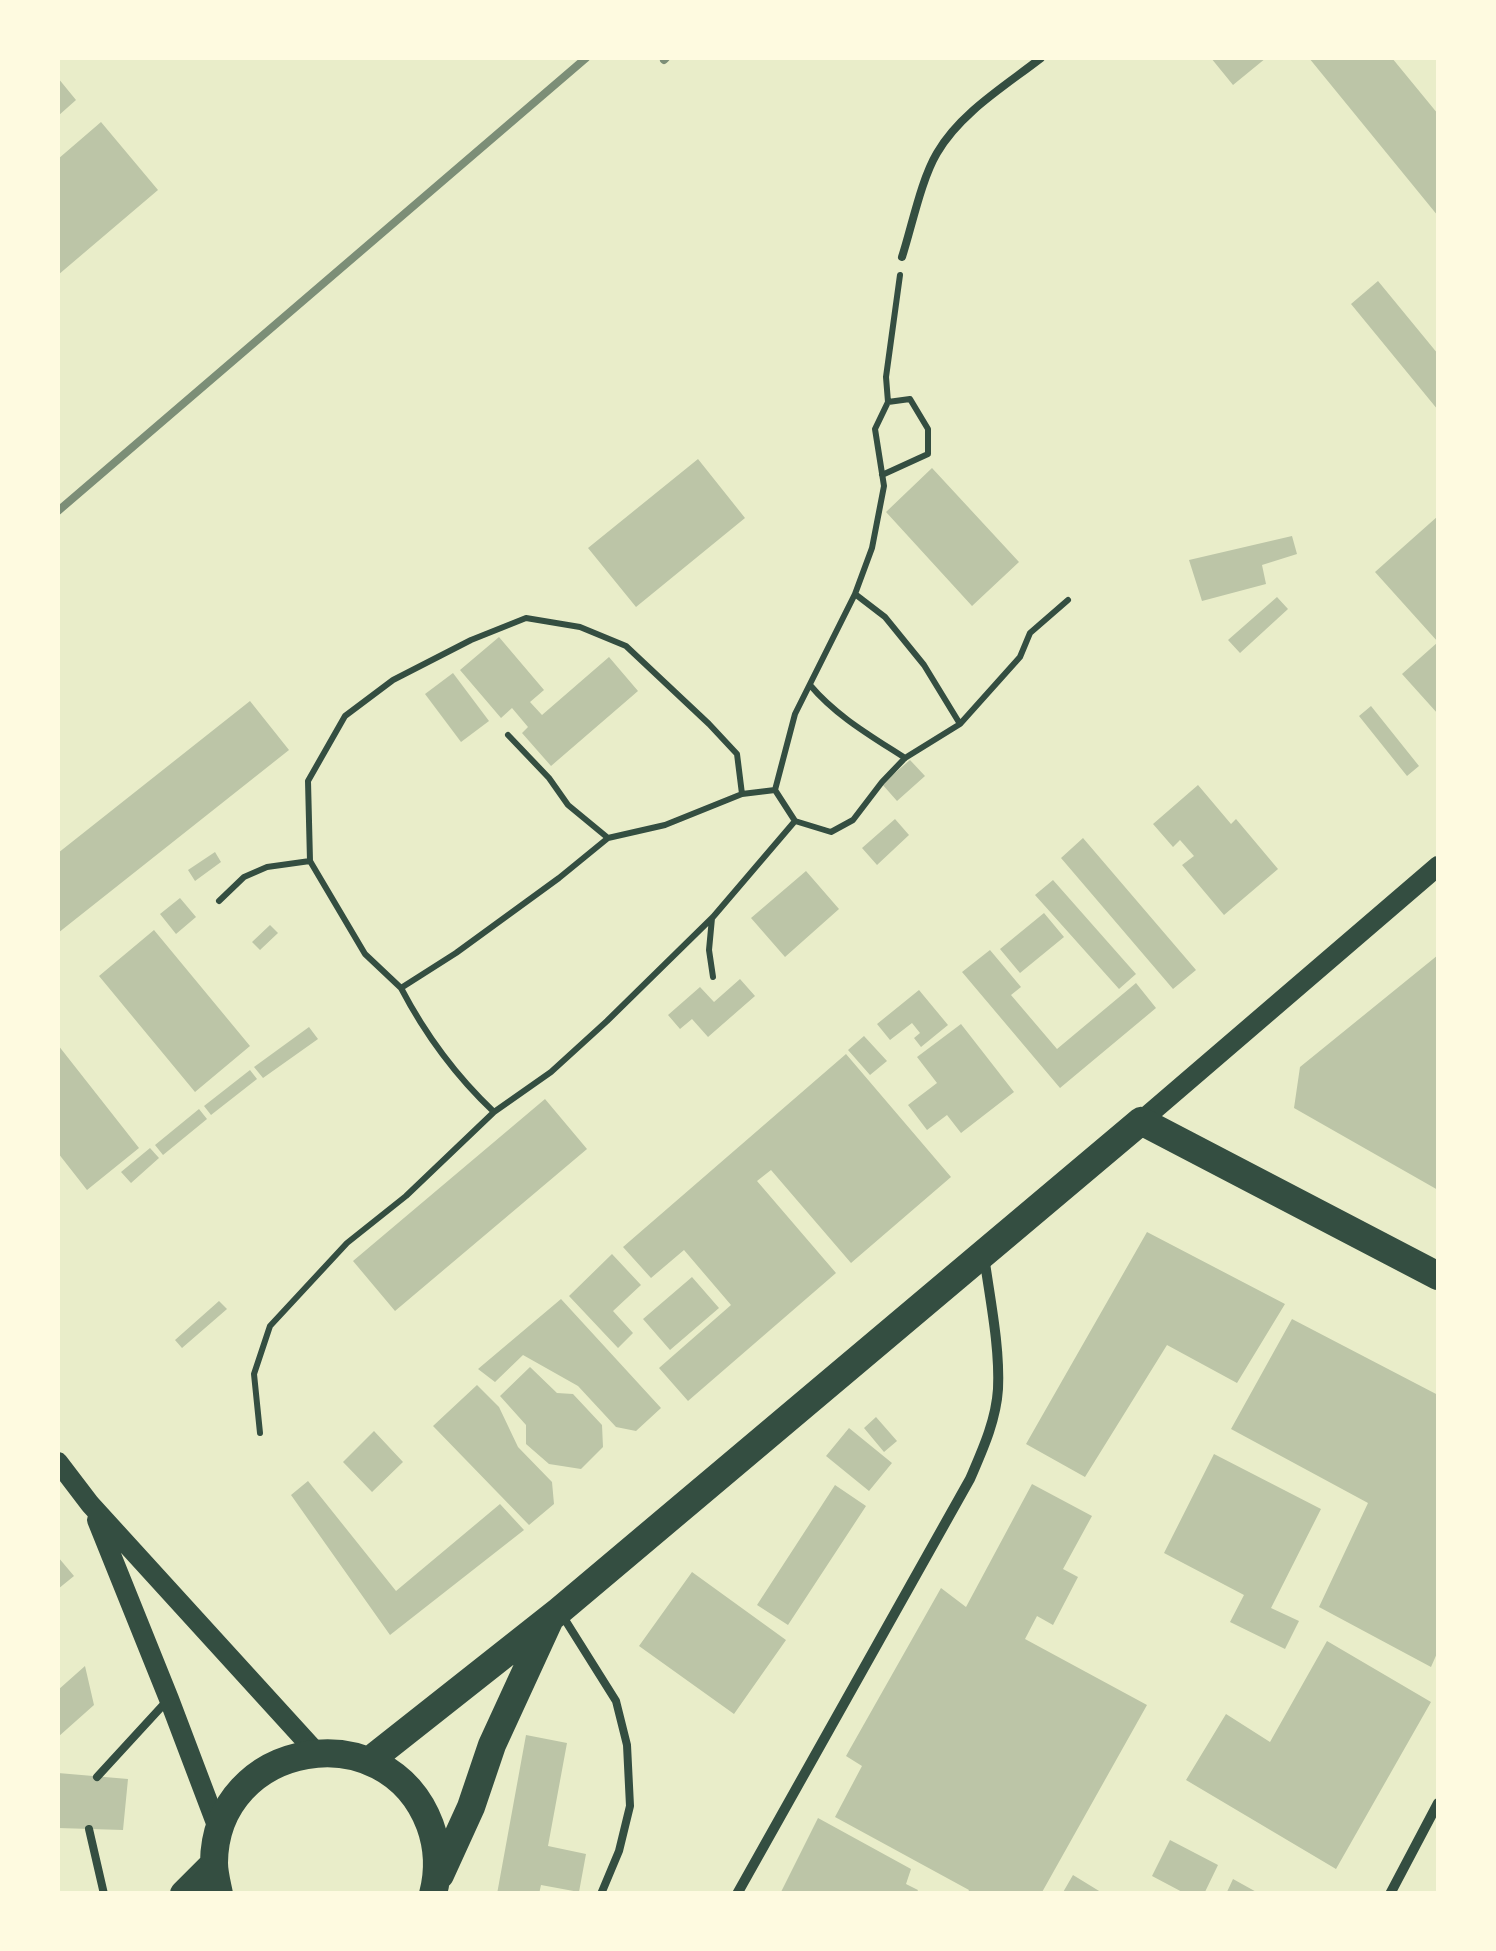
<!DOCTYPE html>
<style>
body{margin:0}
#map{position:relative;width:1496px;height:1951px;overflow:hidden;background:#e9edc9;font-family:Rubik,sans-serif}
canvas{display:block}
.frame{position:absolute;inset:0;border:60px solid #fefae0;pointer-events:none}
</style>
<div id="map">
<canvas width="1496" height="1951"></canvas>
<div class="frame"></div>
</div>
<script>
const context = document.querySelector('canvas').getContext('2d');
context.lineJoin = 'round';
function fill(path, color) { context.fillStyle = color; context.fill(path, 'evenodd'); }
function trace(path, color, width, dash) { context.strokeStyle = color; context.lineWidth = width; context.lineCap = dash ? 'butt' : 'round'; context.setLineDash(dash || []); context.stroke(path); }
fill(new Path2D(`
 M 1211,58 L 1266,58 L 1233,85 Z
 M 1309,58 L 1392,58 L 1438,114 L 1438,216 Z
 M 58,78 L 76,100 L 58,116 Z
 M 101,122 L 158,190 L 58,275 L 58,159 Z
 M 1378,281 L 1438,354 L 1438,410 L 1351,304 Z
 M 698,459 L 745,518 L 636,607 L 588,548 Z
 M 932,468 L 1019,562 L 972,606 L 886,512 Z
 M 1438,516 L 1438,714 L 1402,674 L 1438,642 L 1375,572 Z
 M 1292,536 L 1297,554 L 1262,565 L 1266,584 L 1202,601 L 1189,560 Z
 M 1277,597 L 1288,609 L 1240,653 L 1228,640 Z
 M 499,637 L 544,690 L 530,702 L 542,715 L 609,657 L 638,691 L 551,766 L 522,733 L 528,727 L 512,708 L 501,718 L 460,670 Z
 M 453,673 L 489,721 L 461,742 L 425,694 Z
 M 250,701 L 289,750 L 58,933 L 58,853 Z
 M 1371,706 L 1419,766 L 1407,776 L 1359,716 Z
 M 910,760 L 925,776 L 897,801 L 882,784 Z
 M 1198,785 L 1231,824 L 1236,819 L 1278,869 L 1224,915 L 1182,865 L 1194,856 L 1180,840 L 1173,847 L 1153,824 Z
 M 895,819 L 909,835 L 877,865 L 862,848 Z
 M 1083,838 L 1196,970 L 1173,989 L 1061,858 Z
 M 215,852 L 221,862 L 195,881 L 188,870 Z
 M 806,871 L 839,909 L 785,957 L 751,918 Z
 M 1053,880 L 1136,974 L 1119,989 L 1035,895 Z
 M 180,898 L 196,917 L 176,934 L 160,914 Z
 M 1044,913 L 1064,937 L 1020,973 L 1000,949 Z
 M 270,925 L 278,933 L 260,950 L 252,942 Z
 M 154,930 L 250,1046 L 195,1092 L 99,976 Z
 M 990,950 L 1021,987 L 1011,995 L 1057,1049 L 1136,983 L 1156,1008 L 1060,1088 L 962,972 Z
 M 1438,955 L 1438,1190 L 1294,1108 L 1300,1067 Z
 M 740,979 L 755,996 L 708,1037 L 692,1019 L 680,1029 L 668,1015 L 700,987 L 714,1002 Z
 M 919,990 L 948,1025 L 921,1047 L 914,1038 L 920,1033 L 912,1023 L 890,1040 L 877,1024 Z
 M 961,1024 L 1014,1092 L 961,1133 L 947,1115 L 927,1130 L 908,1105 L 937,1083 L 917,1057 Z
 M 309,1027 L 318,1039 L 263,1078 L 254,1067 Z
 M 864,1036 L 887,1061 L 870,1075 L 848,1050 Z
 M 58,1045 L 139,1148 L 87,1190 L 58,1153 Z
 M 846,1054 L 951,1177 L 851,1263 L 771,1170 L 757,1181 L 836,1273 L 688,1401 L 659,1368 L 731,1305 L 684,1250 L 651,1278 L 623,1247 Z
 M 250,1070 L 257,1079 L 211,1115 L 204,1106 Z
 M 545,1099 L 587,1149 L 395,1311 L 353,1261 Z
 M 199,1109 L 207,1119 L 163,1155 L 155,1145 Z
 M 150,1148 L 159,1158 L 131,1183 L 121,1172 Z
 M 1147,1232 L 1285,1304 L 1237,1383 L 1167,1345 L 1085,1477 L 1026,1444 Z
 M 612,1254 L 641,1285 L 613,1311 L 633,1333 L 618,1348 L 569,1296 Z
 M 692,1277 L 719,1308 L 670,1350 L 643,1319 Z
 M 561,1299 L 661,1408 L 636,1431 L 616,1427 L 578,1386 L 523,1355 L 495,1382 L 478,1369 Z
 M 219,1301 L 227,1309 L 182,1348 L 175,1340 Z
 M 1292,1319 L 1438,1395 L 1438,1651 L 1431,1667 L 1319,1607 L 1368,1503 L 1231,1429 Z
 M 530,1367 L 557,1393 L 573,1394 L 602,1425 L 603,1447 L 581,1469 L 549,1464 L 526,1444 L 526,1425 L 500,1396 Z
 M 477,1385 L 499,1407 L 518,1447 L 552,1482 L 554,1504 L 529,1525 L 433,1426 Z
 M 876,1417 L 897,1441 L 884,1452 L 864,1428 Z
 M 849,1428 L 892,1463 L 869,1491 L 826,1456 Z
 M 374,1431 L 403,1462 L 372,1492 L 343,1462 Z
 M 1214,1454 L 1321,1509 L 1271,1608 L 1299,1621 L 1285,1649 L 1230,1622 L 1244,1595 L 1164,1553 Z
 M 308,1481 L 396,1591 L 500,1504 L 524,1530 L 390,1635 L 291,1495 Z
 M 1032,1484 L 1092,1516 L 1063,1569 L 1078,1577 L 1053,1625 L 1037,1616 L 1025,1639 L 1147,1705 L 1041,1894 L 967,1894 L 969,1890 L 835,1817 L 862,1766 L 846,1756 L 941,1588 L 966,1607 Z
 M 835,1485 L 866,1506 L 788,1625 L 757,1605 Z
 M 58,1557 L 74,1576 L 58,1589 Z
 M 692,1572 L 786,1640 L 734,1714 L 639,1646 Z
 M 1327,1641 L 1431,1702 L 1336,1869 L 1186,1780 L 1226,1714 L 1270,1742 Z
 M 85,1666 L 94,1705 L 58,1737 L 58,1690 Z
 M 526,1735 L 567,1743 L 548,1846 L 586,1854 L 579,1892 L 541,1885 L 539,1894 L 497,1894 Z
 M 58,1773 L 128,1779 L 123,1830 L 58,1828 Z
 M 818,1818 L 911,1869 L 906,1884 L 918,1890 L 916,1894 L 780,1894 Z
 M 1170,1840 L 1218,1865 L 1204,1894 L 1186,1894 L 1152,1876 Z
 M 1073,1875 L 1104,1894 L 1062,1894 Z
 M 1233,1879 L 1260,1894 L 1226,1894 Z`), '#bcc5a7');
trace(new Path2D(`
 M 888,402 L 886,377 L 900,275
 M 855,594 L 872,548 L 884,486 L 875,429 L 888,402 L 910,399 L 928,429 L 928,454 L 882,475
 M 810,685 C 836,716 871,736 905,758
 M 960,724 L 924,665 L 885,617 L 855,594 L 795,714 L 775,790 L 795,821 L 831,832 L 853,820 L 882,782 L 905,758 L 960,724 L 1020,657 L 1030,633 L 1068,600
 M 508,735 L 549,778 L 568,805 L 608,838 L 665,825 L 742,794 L 775,790
 M 608,838 L 559,878 L 456,953 L 401,988 C 425,1034 457,1077 494,1112 L 551,1072 L 607,1021 L 713,917 L 795,821
 M 310,861 L 308,781 L 345,716 L 393,680 L 471,640 L 526,618 L 580,627 L 626,646 L 709,724 L 737,754 L 742,794
 M 219,901 L 244,877 L 267,867 L 310,861 L 365,954 L 401,988
 M 712,918 L 709,950 L 713,977
 M 260,1433 L 254,1374 L 270,1326 L 347,1243 L 406,1196 L 494,1112`), '#344e41', 6);
trace(new Path2D(`
 M 902,257 C 912,226 921,180 937,153 C 960,113 1005,86 1041,58
 M 562,1615 L 616,1701 L 627,1745 L 630,1806 L 619,1851 L 601,1894
 M 97,1777 L 165,1703
 M 89,1829 L 104,1894`), '#344e41', 8);
trace(new Path2D(`
 M 737,1894 L 970,1479 C 982,1451 996,1421 998,1389 C 1000,1347 990,1299 984,1256
 M 1390,1894 L 1438,1803`), '#344e41', 10);
trace(new Path2D(`
 M 1141,1121 L 1438,866
 M 58,1462 L 90,1504 L 316,1752
 M 97,1520 L 169,1699 L 219,1831`), '#344e41', 20);
trace(new Path2D(`
 M 369,1761 L 559,1611 L 1141,1121 L 1438,1276
 M 440,1875 L 471,1807 L 492,1745 L 549,1621
 M 184,1894 L 214,1864
 M 219,1894 C 217,1884 214,1873 214,1863 C 215,1740 387,1711 430,1825 C 438,1847 439,1871 433,1894`), '#344e41', 28);
trace(new Path2D(`
 M 664,60 L 666,58
 M 58,511 L 586,58`), '#7c8e77', 8);
</script>
